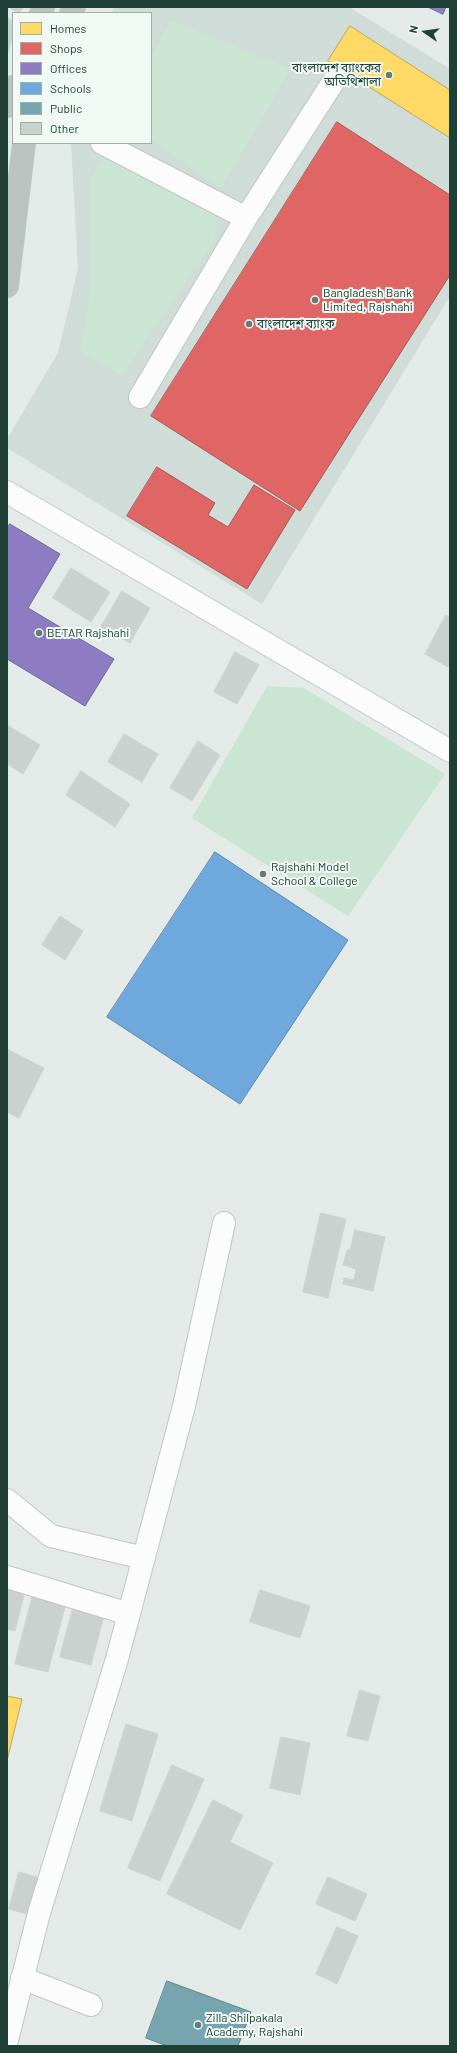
<!DOCTYPE html>
<meta charset="utf-8">
<style>
body{margin:0}
#map{position:relative;width:457px;height:2053px;overflow:hidden;background:#e3eae7;font-family:Barlow,sans-serif}
canvas{display:block}
.frame{position:absolute;inset:0;border:8px solid #1f4036;pointer-events:none}
.legend{position:absolute;left:12px;top:12px;width:140px;height:132px;box-sizing:border-box;background:#f1f9f5;border:1px solid #9dafa9;margin:0;padding:5px 7px;list-style:none;font-size:12px;color:#1f4036}
.legend li{display:flex;align-items:center;gap:8px;height:20px}
.legend b{width:20px;border:1px solid #9dafa9}
.north{position:absolute;left:405px;top:12px;width:40px;height:40px;-webkit-text-stroke:3px #f1f9f5;paint-order:stroke;rotate:283deg;font-size:11px;font-weight:700;line-height:16px;text-align:center;color:#1f4036}
.north::after{content:'';display:block;margin:auto;width:14px;height:18px;background:#1f4036;clip-path:polygon(50% 0,100% 100%,50% 72%,0 100%)}
</style>
<div id="map">
<canvas width="457" height="2053"></canvas>
<div class="frame"></div>
<ul class="legend">
<li><b style="height:11px;background:#ffd966"></b>Homes</li>
<li><b style="height:11px;background:#e06666"></b>Shops</li>
<li><b style="height:11px;background:#8e7cc3"></b>Offices</li>
<li><b style="height:11px;background:#6fa8dc"></b>Schools</li>
<li><b style="height:11px;background:#76a5af"></b>Public</li>
<li><b style="height:11px;background:#cad1ce"></b>Other</li>
</ul>
<div class="north">N</div>
</div>
<script>
const context = document.querySelector('canvas').getContext('2d');
context.lineJoin = 'round';
function fill(path, color) { context.fillStyle = color; context.fill(path, 'evenodd'); }
function trace(path, color, width, dash) { context.strokeStyle = color; context.lineWidth = width; context.lineCap = dash ? 'butt' : 'round'; context.setLineDash(dash || []); context.stroke(path); }
function write(font, color, halo, rows, align = 'center') {
  context.font = font + ' Barlow,"Noto Sans Bengali",sans-serif'; context.lineWidth = 4; context.setLineDash([]); context.textBaseline = 'middle'; context.strokeStyle = halo; context.fillStyle = color; for (const [text, x, y, turn = 0] of rows) {
    context.save(); context.translate(x, y); context.rotate((+turn || 0) * Math.PI / 180); context.textAlign = isNaN(turn) ? turn : align; if (halo) context.strokeText(text, 0, 0); context.fillText(text, 0, 0); context.restore();
  }
}
fill(new Path2D(`
 M 114,7 L 349,7 L 450,69 L 450,296 L 262,604 L 7,448 L 7,439 L 58,353 L 78,268 L 71,143 L 151,143 L 151,13 L 112,13 Z`), '#d0dcd7');
fill(new Path2D(`
 M 170,20 L 291,69 L 221,189 L 151,140 L 151,57 Z
 M 110,143 L 211,209 L 218,224 L 214,241 L 122,376 L 80,351 L 91,287 L 90,181 Z
 M 267,686 L 304,688 L 445,774 L 348,916 L 192,818 Z`), '#cae5d2');
const homes = new Path2D(`
 M 350,26 L 450,90 L 450,138 L 328,61 Z
 M 7,1696 L 22,1699 L 7,1761 Z`);
fill(homes, '#ffd966');
trace(homes, '#bcab58', 1);
const shops = new Path2D(`
 M 337,122 L 450,195 L 450,275 L 300,511 L 151,416 Z
 M 157,467 L 215,503 L 208,515 L 228,527 L 254,485 L 295,510 L 247,589 L 127,516 Z`);
fill(shops, '#e06666');
trace(shops, '#a65b58', 1);
const offices = new Path2D(`
 M 428,7 L 446,7 L 443,14 Z
 M 10,524 L 60,554 L 28,608 L 114,659 L 85,706 L 7,659 L 7,529 Z`);
fill(offices, '#8e7cc3');
trace(offices, '#6d6a99', 1);
const schools = new Path2D(`
 M 215,852 L 348,940 L 240,1104 L 107,1017 Z`);
fill(schools, '#6fa8dc');
trace(schools, '#5789aa', 1);
const public = new Path2D(`
 M 167,1981 L 251,2012 L 238,2046 L 167,2046 L 146,2038 Z`);
fill(public, '#76a5af');
trace(public, '#5c878b', 1);
const building = new Path2D(`
 M 9,7 L 24,7 L 19,13 Z
 M 7,17 L 13,22 L 13,36 L 7,56 Z
 M 71,568 L 110,592 L 91,622 L 53,598 Z
 M 122,591 L 150,608 L 130,643 L 101,627 Z
 M 446,615 L 450,617 L 450,663 L 448,667 L 425,654 Z
 M 235,652 L 259,665 L 237,704 L 214,692 Z
 M 7,725 L 40,745 L 23,774 L 7,764 Z
 M 124,734 L 158,754 L 142,782 L 108,762 Z
 M 198,741 L 220,755 L 192,801 L 170,788 Z
 M 81,771 L 130,804 L 115,827 L 66,795 Z
 M 60,916 L 83,931 L 65,960 L 42,945 Z
 M 7,1049 L 44,1068 L 19,1118 L 7,1112 Z
 M 321,1213 L 346,1219 L 328,1298 L 303,1292 Z
 M 355,1230 L 385,1237 L 373,1291 L 343,1284 L 344,1278 L 354,1280 L 356,1269 L 343,1265 L 347,1250 L 350,1250 Z
 M 7,1574 L 28,1579 L 15,1631 L 7,1629 Z
 M 37,1579 L 70,1588 L 48,1672 L 15,1664 Z
 M 260,1590 L 310,1606 L 300,1638 L 250,1622 Z
 M 73,1608 L 104,1616 L 91,1665 L 60,1657 Z
 M 360,1690 L 380,1696 L 368,1741 L 347,1736 Z
 M 126,1724 L 158,1734 L 132,1821 L 100,1811 Z
 M 281,1737 L 310,1743 L 300,1795 L 270,1788 Z
 M 172,1765 L 204,1779 L 160,1881 L 128,1868 Z
 M 213,1800 L 243,1815 L 230,1842 L 273,1863 L 240,1930 L 167,1894 Z
 M 19,1872 L 47,1880 L 37,1917 L 9,1909 Z
 M 328,1877 L 367,1894 L 355,1921 L 316,1904 Z
 M 337,1927 L 358,1936 L 337,1984 L 316,1974 Z`);
fill(building, '#cad1ce');
trace(building, '#ccd3d0', 1);
const minor = new Path2D(`
 M 102,143 L 246,218
 M 140,397 L 246,218 L 335,79
 M 7,492 L 450,751
 M 7,1500 L 51,1536 L 144,1558
 M 7,1577 L 129,1614
 M 22,1978 L 91,2005
 M 7,2040 L 39,1913 L 117,1659 L 184,1406 L 224,1223`);
const highway = new Path2D(`
 M 41,13 L 43,7
 M 71,13 L 74,7
 M 7,106 L 13,87
 M 7,286 L 24,143`);
trace(minor, '#c0c7c4', 24);
trace(highway, '#bbc7c3', 24);
trace(minor, '#fbfcfb', 22);
trace(highway, '#b9c4c1', 22);
for (const [x, y, r, color] of [
 [389,75,4,"#647c74"],
 [315,300,4,"#647c74"],
 [249,324,4,"#647c74"],
 [39,633,4,"#647c74"],
 [263,874,4,"#647c74"],
 [198,2025,4,"#647c74"]
]) { const dot = new Path2D(); dot.arc(x, y, r, 0, 2 * Math.PI); context.fillStyle = color; context.fill(dot); trace(dot, '#f1f9f5', 1.5); }
write('12px', '#1f4036', '#f1f9f5', [
 ["বাংলাদেশ ব্যাংকের",381,68,"right"],
 ["অতিথিশালা",381,82,"right"],
 ["Bangladesh Bank",323,293],
 ["Limited, Rajshahi",323,307],
 ["বাংলাদেশ ব্যাংক",257,324],
 ["BETAR Rajshahi",47,633],
 ["Rajshahi Model",271,867],
 ["School & College",271,881],
 ["Zilla Shilpakala",206,2018],
 ["Academy, Rajshahi",206,2032]
], 'left');
</script>
